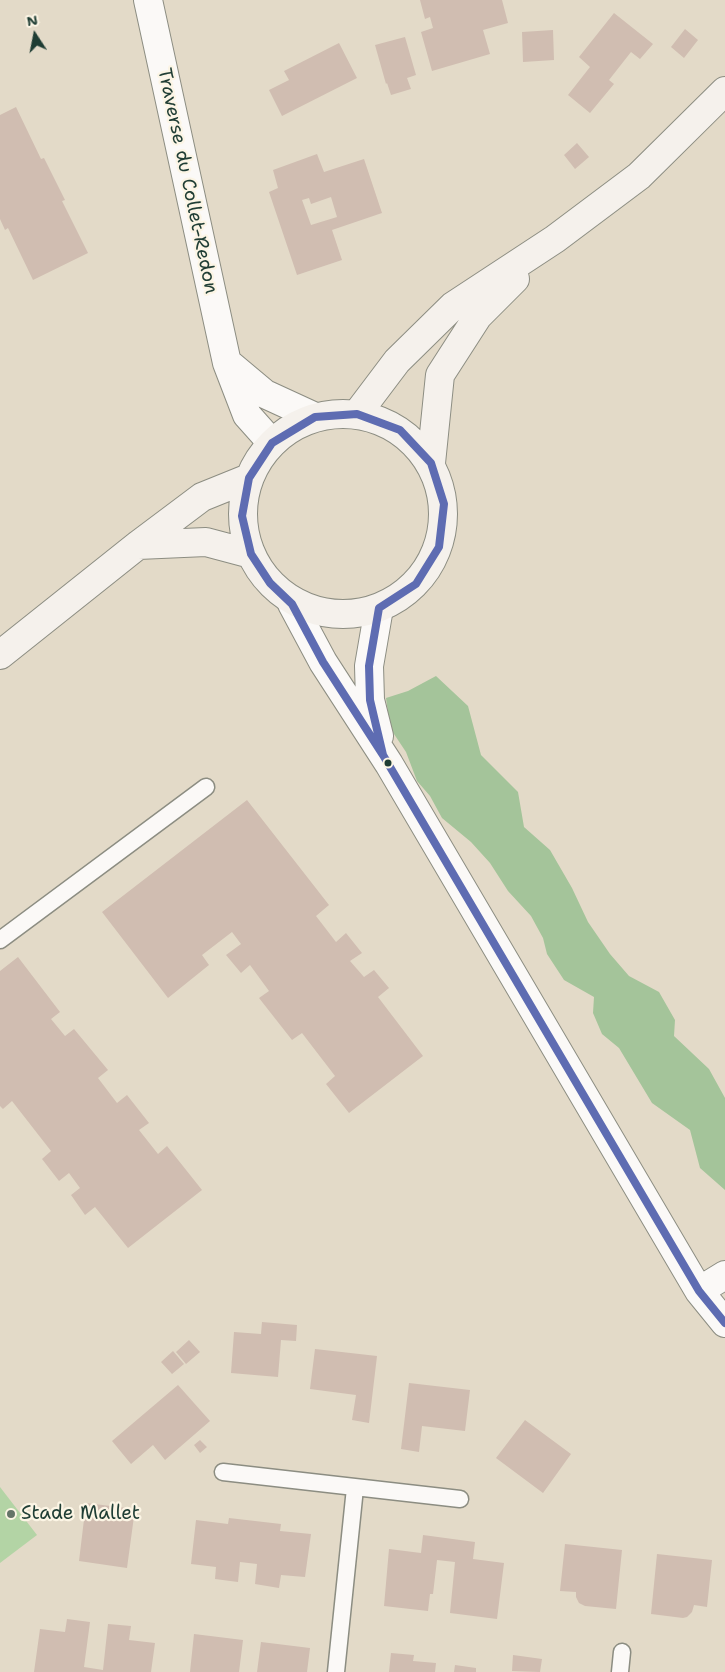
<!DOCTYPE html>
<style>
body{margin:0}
#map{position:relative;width:725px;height:1672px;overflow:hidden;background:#e3dac8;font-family:"Shantell Sans",sans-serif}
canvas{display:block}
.north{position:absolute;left:10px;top:10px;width:50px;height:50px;-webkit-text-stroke:4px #fcf5e5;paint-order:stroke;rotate:349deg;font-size:14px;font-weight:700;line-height:20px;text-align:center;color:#1f3d34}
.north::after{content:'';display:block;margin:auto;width:18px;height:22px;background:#1f3d34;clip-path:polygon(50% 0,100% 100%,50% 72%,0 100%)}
</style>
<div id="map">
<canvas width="725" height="1672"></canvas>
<div class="north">N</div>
</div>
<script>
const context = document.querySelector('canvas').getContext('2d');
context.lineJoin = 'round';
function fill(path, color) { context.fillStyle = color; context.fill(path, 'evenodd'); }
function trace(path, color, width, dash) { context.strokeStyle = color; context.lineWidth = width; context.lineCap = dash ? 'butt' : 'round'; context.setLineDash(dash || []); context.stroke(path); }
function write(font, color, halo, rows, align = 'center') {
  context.font = font + ' "Shantell Sans",sans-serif'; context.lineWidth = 4.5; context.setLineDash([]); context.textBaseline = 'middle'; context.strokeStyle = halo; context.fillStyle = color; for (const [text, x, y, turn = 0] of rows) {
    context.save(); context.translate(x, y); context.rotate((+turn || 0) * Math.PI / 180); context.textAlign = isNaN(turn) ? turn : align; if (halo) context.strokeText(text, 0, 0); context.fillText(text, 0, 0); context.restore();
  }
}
fill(new Path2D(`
 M 0,1487 L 37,1535 L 0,1563 Z`), '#b3d4a5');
fill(new Path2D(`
 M 436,676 L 468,706 L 481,755 L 518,792 L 524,827 L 550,850 L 572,888 L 588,922 L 610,954 L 629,976 L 659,992 L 675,1020 L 674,1036 L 709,1069 L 725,1098 L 725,1190 L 700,1168 L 690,1130 L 652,1103 L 619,1048 L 602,1034 L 593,1013 L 594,997 L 564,980 L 547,954 L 543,938 L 531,916 L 508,891 L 490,863 L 471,842 L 442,818 L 430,796 L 417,781 L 406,752 L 390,728 L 386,698 L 408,691 Z`), '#a4c49a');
fill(new Path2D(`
 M 420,0 L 502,0 L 508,23 L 483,30 L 490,54 L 432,71 L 421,32 L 433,28 L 430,17 L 425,19 Z
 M 614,13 L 653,44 L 640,59 L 631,52 L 609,80 L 614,84 L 590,113 L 568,95 L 590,67 L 579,57 Z
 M 685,29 L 698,40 L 684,58 L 671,47 Z
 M 553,30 L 554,60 L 523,62 L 522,32 Z
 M 405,37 L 416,75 L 407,78 L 411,89 L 391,95 L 387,83 L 386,84 L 375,45 Z
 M 339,43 L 357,78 L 282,116 L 269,90 L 289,80 L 284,71 Z
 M 16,107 L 41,159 L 44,158 L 65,200 L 62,201 L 88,253 L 33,280 L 8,228 L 5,230 L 0,219 L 0,115 Z
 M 577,143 L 589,157 L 575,169 L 564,155 Z
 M 317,154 L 324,172 L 364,159 L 382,213 L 332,230 L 342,260 L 297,275 L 269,192 L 278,188 L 273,170 ZM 331,197 L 337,217 L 311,225 L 302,200 L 309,198 L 311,204 Z
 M 247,800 L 329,905 L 316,916 L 336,942 L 346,933 L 362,953 L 350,961 L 364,977 L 374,970 L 389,988 L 378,997 L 423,1056 L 349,1113 L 326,1084 L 335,1076 L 302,1033 L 292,1040 L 259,998 L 269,991 L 250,965 L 241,973 L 226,955 L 241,944 L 232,932 L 202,955 L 209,965 L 168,998 L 102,912 Z
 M 18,957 L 60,1012 L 51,1019 L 65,1036 L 74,1029 L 108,1070 L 98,1078 L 117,1103 L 127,1095 L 149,1123 L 139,1130 L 158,1154 L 167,1146 L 202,1190 L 128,1248 L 95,1207 L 85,1215 L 71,1195 L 80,1188 L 69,1173 L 59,1181 L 42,1159 L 51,1151 L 12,1101 L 3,1109 L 0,1106 L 0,971 Z
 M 262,1322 L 297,1325 L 296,1341 L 281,1340 L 278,1377 L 231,1373 L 234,1332 L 261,1334 Z
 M 189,1340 L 200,1352 L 186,1364 L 176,1352 Z
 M 315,1349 L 377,1356 L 369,1423 L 352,1420 L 356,1395 L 310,1389 Z
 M 173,1351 L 184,1364 L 172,1374 L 161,1362 Z
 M 409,1383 L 470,1390 L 465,1431 L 422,1426 L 419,1452 L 401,1449 Z
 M 178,1385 L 210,1421 L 165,1460 L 153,1445 L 131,1464 L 112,1441 Z
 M 525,1420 L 571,1454 L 543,1493 L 496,1458 Z
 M 200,1440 L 207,1447 L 200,1453 L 194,1445 Z
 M 86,1503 L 135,1509 L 127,1568 L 79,1561 Z
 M 229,1518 L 281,1524 L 280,1531 L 311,1534 L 305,1577 L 281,1575 L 279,1588 L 255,1584 L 257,1564 L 240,1562 L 238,1582 L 215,1579 L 216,1567 L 191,1564 L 196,1520 L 228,1524 Z
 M 423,1535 L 475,1542 L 473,1559 L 504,1563 L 497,1619 L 450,1613 L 455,1562 L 437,1560 L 433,1594 L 430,1594 L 428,1611 L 384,1606 L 389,1549 L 421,1553 Z
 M 565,1544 L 622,1550 L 616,1609 L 585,1606 L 579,1603 L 576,1597 L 576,1592 L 560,1591 Z
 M 657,1554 L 712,1560 L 707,1607 L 694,1605 L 692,1612 L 687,1617 L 683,1618 L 651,1614 Z
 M 67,1619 L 90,1622 L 84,1667 L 103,1670 L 108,1624 L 131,1626 L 129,1640 L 155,1643 L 151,1672 L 34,1672 L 40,1629 L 65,1632 Z
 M 194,1634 L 243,1640 L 239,1672 L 190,1672 Z
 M 261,1642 L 310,1648 L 307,1672 L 257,1672 Z
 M 391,1653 L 414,1655 L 413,1661 L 436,1663 L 435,1672 L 389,1672 Z
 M 513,1655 L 542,1659 L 540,1672 L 512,1671 Z
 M 455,1665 L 476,1668 L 476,1672 L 454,1672 Z`), '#d0bdb1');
const lane = new Path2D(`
 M 0,940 L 206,787
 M 223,1472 L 460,1499
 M 336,1672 L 355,1488
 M 620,1672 L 622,1652`);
const street = new Path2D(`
 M 148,0 L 227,363 L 247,415 L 272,443
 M 228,363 L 265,394 L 315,417
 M 292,604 L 323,662 L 389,764 L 699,1291 L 725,1323
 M 379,736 L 370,700 L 369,666 L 379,608
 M 699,1291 L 725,1275`);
const secondary = new Path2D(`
 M 357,414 L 397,361 L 453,306 L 555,239 L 639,176 L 725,91
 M243 514a100 100 0 1 1 200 0a100 100 0 1 1-200 0Z
 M 431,463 L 440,375 L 478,316 L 515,279
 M 138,545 L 206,542 L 251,554
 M 0,655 L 138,545 L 202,497 L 249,478`);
trace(lane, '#8c8d82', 19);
trace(street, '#8c8d82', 30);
trace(secondary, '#8c8d82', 30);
trace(lane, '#fbf9f7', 16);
trace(street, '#fbf9f7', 28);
trace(secondary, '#f5f1ec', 28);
trace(new Path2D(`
 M 357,414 L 400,430 L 431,463 L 444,504 L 439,547 L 416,584 L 379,608 L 369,666 L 370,700 L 383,755 L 323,662 L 292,604 L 270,583 L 251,554 L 242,516 L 249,478 L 272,443 L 315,417 Z
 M 383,755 L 699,1291 L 725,1323`), '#5e6cb2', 8);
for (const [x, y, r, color] of [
 [388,763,4.5,"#1f3d34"],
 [11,1514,5,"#647468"]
]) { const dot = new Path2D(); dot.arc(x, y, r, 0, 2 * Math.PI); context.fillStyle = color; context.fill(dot); trace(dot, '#fcf5e5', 2); }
write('19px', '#1f3d34', '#fcf5e5', [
 ["Traverse du Collet-Redon",187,181,78]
]);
write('19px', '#1f3d34', '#fcf5e5', [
 ["Stade Mallet",21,1514]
], 'left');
</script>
